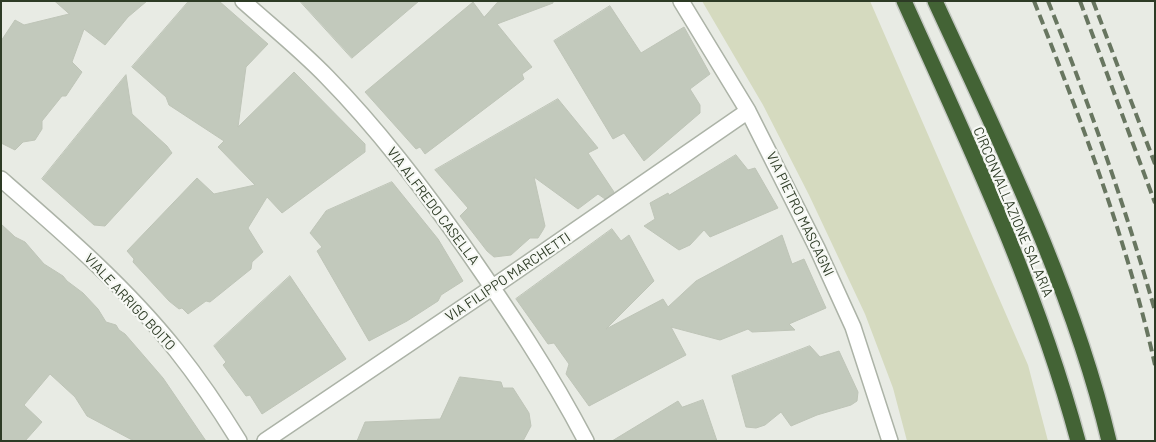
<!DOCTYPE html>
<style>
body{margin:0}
#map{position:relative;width:1156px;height:442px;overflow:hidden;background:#e8ebe4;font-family:Barlow,sans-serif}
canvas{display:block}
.frame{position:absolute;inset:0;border:2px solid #2d3b25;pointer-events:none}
</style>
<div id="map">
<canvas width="1156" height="442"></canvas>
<div class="frame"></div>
</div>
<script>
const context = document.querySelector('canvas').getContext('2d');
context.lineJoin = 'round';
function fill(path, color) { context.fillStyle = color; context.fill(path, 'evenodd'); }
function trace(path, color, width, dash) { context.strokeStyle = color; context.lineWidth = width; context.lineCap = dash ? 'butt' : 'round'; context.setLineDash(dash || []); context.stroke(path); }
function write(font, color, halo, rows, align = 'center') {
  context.font = font + ' Barlow,sans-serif'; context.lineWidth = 4.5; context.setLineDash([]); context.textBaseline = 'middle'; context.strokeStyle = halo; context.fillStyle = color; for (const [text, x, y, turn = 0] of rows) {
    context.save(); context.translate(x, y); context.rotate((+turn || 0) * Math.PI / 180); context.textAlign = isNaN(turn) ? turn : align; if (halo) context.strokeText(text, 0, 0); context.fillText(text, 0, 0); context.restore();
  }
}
fill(new Path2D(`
 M 702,1 L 870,1 L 1028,365 L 1048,441 L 907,441 L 893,388 L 865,314 L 809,195 L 763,105 Z`), '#d5dabf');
const building = new Path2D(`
 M 55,1 L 147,1 L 128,17 L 105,45 L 84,29 L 72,62 L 82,72 L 66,96 L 62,96 L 42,121 L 42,129 L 35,140 L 23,142 L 15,150 L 1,143 L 1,41 L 15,20 L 24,25 L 69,14 Z
 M 189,1 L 219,1 L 268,44 L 246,67 L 238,127 L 294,72 L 365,144 L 365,152 L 282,213 L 267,197 L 248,228 L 263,252 L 252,262 L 251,269 L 210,302 L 206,301 L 188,314 L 182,308 L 179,309 L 169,301 L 133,262 L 134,259 L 127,251 L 197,178 L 214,194 L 255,185 L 218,147 L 224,141 L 169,105 L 166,97 L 132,67 Z
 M 300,1 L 419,1 L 352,58 Z
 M 499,1 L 553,1 L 553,3 L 497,24 L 532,67 L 522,74 L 524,79 L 425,154 L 420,147 L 416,149 L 365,92 L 473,2 L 484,17 Z
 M 610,6 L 641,53 L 684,27 L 710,74 L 690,89 L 700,105 L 700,113 L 644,161 L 624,133 L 613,139 L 554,41 Z
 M 126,75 L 132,114 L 167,146 L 172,153 L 105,226 L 94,225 L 42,179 Z
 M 558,99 L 598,148 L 588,153 L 614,192 L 605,199 L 598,194 L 578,209 L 534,177 L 545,226 L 543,230 L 538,238 L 530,238 L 511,255 L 494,257 L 487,251 L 460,216 L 468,208 L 435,170 Z
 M 736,155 L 748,170 L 755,168 L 778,208 L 710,237 L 704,230 L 690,245 L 679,250 L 644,226 L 655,219 L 650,203 L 668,193 L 669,195 Z
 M 392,182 L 438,239 L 463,281 L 441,295 L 438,301 L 407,321 L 369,341 L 317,251 L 322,247 L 310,233 L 326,211 Z
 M 1,224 L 15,237 L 25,242 L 44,264 L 63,276 L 67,281 L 83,293 L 98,309 L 106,322 L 116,325 L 119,330 L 125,334 L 163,378 L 206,441 L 134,441 L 87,416 L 75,397 L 50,374 L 24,405 L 42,422 L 25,441 L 1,441 Z
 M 612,229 L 621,241 L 629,235 L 654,281 L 606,329 L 663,299 L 668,307 L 696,281 L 782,235 L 792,264 L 804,259 L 826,308 L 789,324 L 795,330 L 752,332 L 748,329 L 720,340 L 671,327 L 686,355 L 589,406 L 566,374 L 569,364 L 554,343 L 548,344 L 516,299 Z
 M 290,276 L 346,359 L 262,414 L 250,395 L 246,396 L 223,365 L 226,362 L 214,346 Z
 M 810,346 L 820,357 L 839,351 L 858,392 L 857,401 L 851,405 L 817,415 L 791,426 L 781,412 L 765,425 L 756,428 L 746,427 L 732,376 Z
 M 460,377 L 501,382 L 503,388 L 513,388 L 529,413 L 531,426 L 523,441 L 357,441 L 365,422 L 440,419 Z
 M 703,400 L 717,441 L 612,441 L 678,401 L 682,407 Z`);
fill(building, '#c2c9bc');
trace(building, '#bec4b7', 1);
const street = new Path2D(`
 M 243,1 C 271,26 301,50 327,77 C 378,129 421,186 463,245 C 507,308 550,372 586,441
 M 681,1 L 748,111 L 817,248 L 853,327 L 890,441
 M 1,179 C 62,232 125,286 176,350 C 199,379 220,410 239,441
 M 265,441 L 493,287 L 748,111`);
const highway = new Path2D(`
 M 904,1 C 969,145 1037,288 1078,441
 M 935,1 C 1000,142 1073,289 1109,441`);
trace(street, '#acb3a7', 18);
trace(highway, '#c4c8c2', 18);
trace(street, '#fff', 15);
trace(highway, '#436335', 15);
trace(new Path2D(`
 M 1034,1 C 1081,120 1127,240 1155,365
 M 1048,1 C 1089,103 1125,206 1155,311
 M 1080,1 L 1155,203
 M 1093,1 L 1155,164`), '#687660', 4, [10, 5]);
write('14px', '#2d3b25', '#f6f8f4', [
 ["VIA ALFREDO CASELLA",433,206,53],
 ["CIRCONVALLAZIONE SALARIA",1013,212,67],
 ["VIA PIETRO MASCAGNI",800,214,64],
 ["VIA FILIPPO MARCHETTI",508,277,-34],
 ["VIALE ARRIGO BOITO",130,302,47]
]);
</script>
